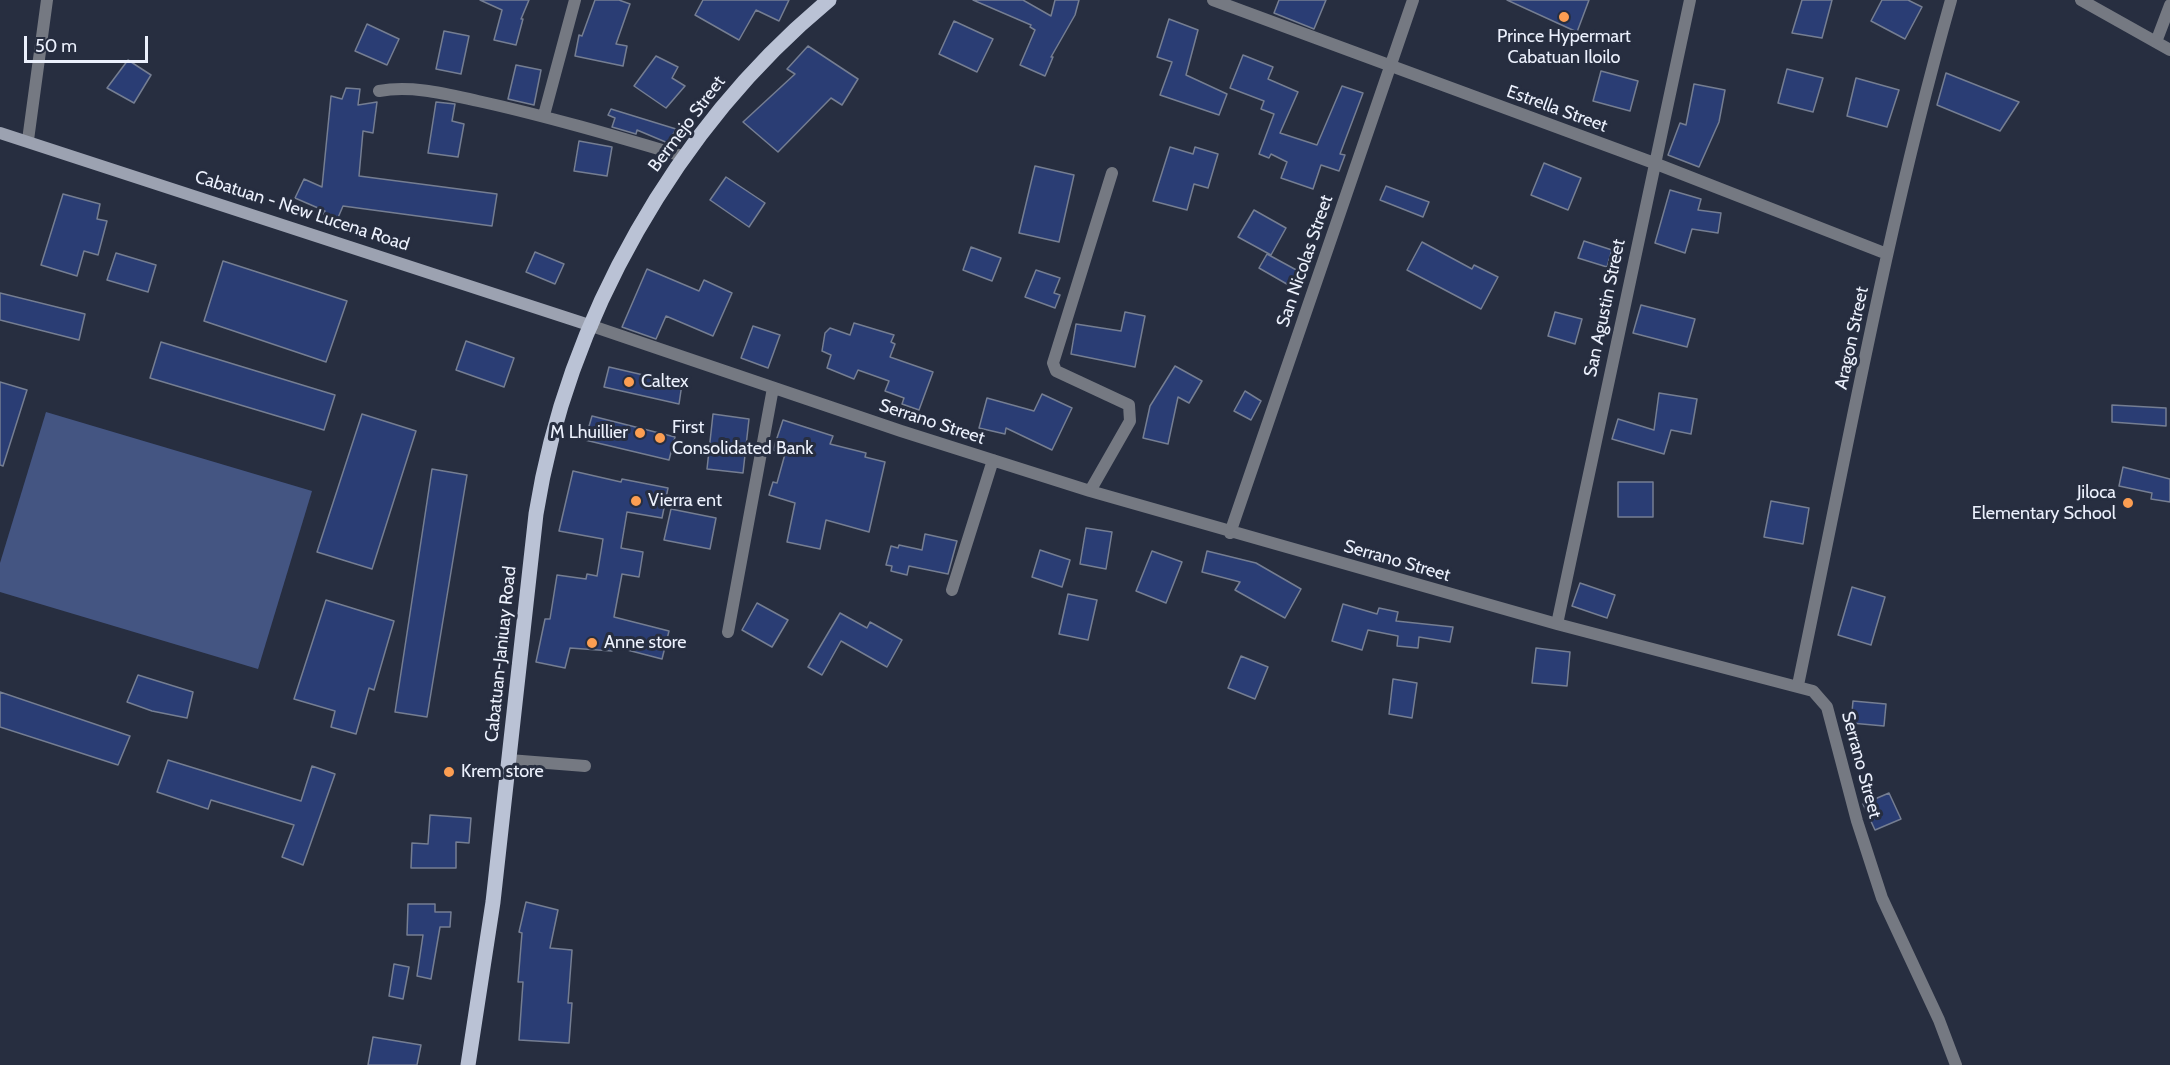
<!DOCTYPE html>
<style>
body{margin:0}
#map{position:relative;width:2170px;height:1065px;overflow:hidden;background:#272e40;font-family:Cabin,sans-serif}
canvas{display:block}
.scale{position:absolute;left:24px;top:36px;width:124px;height:27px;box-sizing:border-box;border:3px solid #ecf1fd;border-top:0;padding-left:8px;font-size:18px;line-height:21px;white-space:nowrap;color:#ecf1fd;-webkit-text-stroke:4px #272e40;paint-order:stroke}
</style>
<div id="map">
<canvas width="2170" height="1065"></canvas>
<div class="scale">50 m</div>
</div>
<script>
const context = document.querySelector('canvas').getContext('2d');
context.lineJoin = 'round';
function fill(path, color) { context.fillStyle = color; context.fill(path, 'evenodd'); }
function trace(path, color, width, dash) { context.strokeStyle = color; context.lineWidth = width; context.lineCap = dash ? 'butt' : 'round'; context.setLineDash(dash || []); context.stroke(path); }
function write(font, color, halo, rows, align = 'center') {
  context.font = font + ' Cabin,sans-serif'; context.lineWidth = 6; context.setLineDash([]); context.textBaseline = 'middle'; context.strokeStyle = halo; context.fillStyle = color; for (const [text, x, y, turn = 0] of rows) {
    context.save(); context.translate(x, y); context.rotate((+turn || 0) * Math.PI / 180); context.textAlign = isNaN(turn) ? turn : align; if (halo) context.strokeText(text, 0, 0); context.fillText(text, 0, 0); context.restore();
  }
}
fill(new Path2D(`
 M 46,412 L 312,491 L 258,669 L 0,592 L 0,563 Z`), '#445582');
const building = new Path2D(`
 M 480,0 L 529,0 L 521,19 L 523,19 L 516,45 L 494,40 L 502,10 Z
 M 595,0 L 619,0 L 630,4 L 616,44 L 627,46 L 623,66 L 575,56 L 579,35 L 582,36 Z
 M 703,0 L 789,0 L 779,21 L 756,10 L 739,40 L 695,15 Z
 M 973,0 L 1023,0 L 1051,16 L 1055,0 L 1079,0 L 1075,15 L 1051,57 L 1053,57 L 1045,76 L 1020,65 L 1035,30 L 1030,27 L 1031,25 Z
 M 1279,0 L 1326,0 L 1314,29 L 1274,13 Z
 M 1507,0 L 1589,0 L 1577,32 Z
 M 1802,0 L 1832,0 L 1822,38 L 1792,33 Z
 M 1882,0 L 1908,0 L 1922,7 L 1905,39 L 1871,21 Z
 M 1169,19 L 1198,30 L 1186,75 L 1227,94 L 1219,115 L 1160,95 L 1172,62 L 1157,57 Z
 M 954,21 L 993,39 L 977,72 L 939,54 Z
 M 367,24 L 399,39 L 387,65 L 355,51 Z
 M 444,31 L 469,36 L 461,74 L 436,69 Z
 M 808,46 L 858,79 L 842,105 L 831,98 L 778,152 L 743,122 L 795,74 L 787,69 Z
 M 1243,55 L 1273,67 L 1268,79 L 1298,92 L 1280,133 L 1317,145 L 1342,86 L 1363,93 L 1340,154 L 1345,155 L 1339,171 L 1321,165 L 1313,189 L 1281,178 L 1287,162 L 1271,154 L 1269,158 L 1259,154 L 1274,114 L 1261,109 L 1264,101 L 1230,88 Z
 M 656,56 L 678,67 L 672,78 L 685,86 L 666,108 L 634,86 Z
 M 128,60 L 151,75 L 134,103 L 107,88 Z
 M 516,65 L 541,70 L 534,105 L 508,99 Z
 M 1787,69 L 1823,78 L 1813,112 L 1778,103 Z
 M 1601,71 L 1638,81 L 1630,111 L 1593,101 Z
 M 1946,73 L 2019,102 L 2000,131 L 1937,105 Z
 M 1856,78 L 1899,90 L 1887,127 L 1847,116 Z
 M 1694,84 L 1725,90 L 1719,122 L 1699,167 L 1668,155 L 1680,123 L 1686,125 Z
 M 346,88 L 360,89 L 358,105 L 377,102 L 373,133 L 363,131 L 359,176 L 497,194 L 492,226 L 343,206 L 337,220 L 323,214 L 325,211 L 295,198 L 304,179 L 322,187 L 331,96 L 342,99 Z
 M 436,102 L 455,104 L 452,121 L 464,124 L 458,157 L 428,153 Z
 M 611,109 L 676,129 L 668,143 L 637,130 L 636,134 L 612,127 L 615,118 L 608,115 Z
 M 579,141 L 612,147 L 607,176 L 574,171 Z
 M 1170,147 L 1193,154 L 1195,147 L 1218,154 L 1208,188 L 1194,184 L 1187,210 L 1153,201 Z
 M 1544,163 L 1581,178 L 1568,210 L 1531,195 Z
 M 1035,166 L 1074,175 L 1059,242 L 1019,233 Z
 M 726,177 L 765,203 L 749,227 L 710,200 Z
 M 1386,186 L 1429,202 L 1423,217 L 1380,200 Z
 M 1670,190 L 1701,199 L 1698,210 L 1721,213 L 1718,233 L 1692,229 L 1685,253 L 1655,243 Z
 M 63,194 L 100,204 L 97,219 L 107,221 L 98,255 L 84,251 L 77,276 L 41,265 Z
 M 1254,210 L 1286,228 L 1271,255 L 1238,237 Z
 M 1584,241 L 1612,250 L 1607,267 L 1578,258 Z
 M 1422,242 L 1472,269 L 1474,265 L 1498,277 L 1481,309 L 1407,270 Z
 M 971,247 L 1001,258 L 992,281 L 963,270 Z
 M 535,252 L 564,264 L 555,284 L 526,272 Z
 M 116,253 L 156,265 L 148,292 L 107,280 Z
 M 1267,254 L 1300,272 L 1292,287 L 1259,268 Z
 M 223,261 L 347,301 L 326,362 L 204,321 Z
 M 647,269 L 699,291 L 704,280 L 732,293 L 713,336 L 666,316 L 656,339 L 622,327 Z
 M 1036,270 L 1060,278 L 1054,293 L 1060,295 L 1055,308 L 1025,297 Z
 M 0,293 L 85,314 L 79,340 L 0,320 Z
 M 1641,305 L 1695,319 L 1687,347 L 1633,333 Z
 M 1125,312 L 1145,316 L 1135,367 L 1071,354 L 1076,324 L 1121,331 Z
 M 1555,312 L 1582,319 L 1575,344 L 1548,336 Z
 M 854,323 L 894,335 L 891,342 L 895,344 L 890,357 L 933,372 L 919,410 L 902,404 L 904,398 L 885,391 L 889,381 L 858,370 L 854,379 L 827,368 L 831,355 L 822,351 L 825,333 L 830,328 L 850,335 Z
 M 753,326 L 780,335 L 768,368 L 741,358 Z
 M 466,341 L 514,358 L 504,387 L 456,370 Z
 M 161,342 L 335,395 L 324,430 L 150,378 Z
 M 1175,366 L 1202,381 L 1189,403 L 1178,397 L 1168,444 L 1143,438 L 1150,406 Z
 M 609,367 L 682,384 L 679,404 L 604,387 Z
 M 0,382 L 27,390 L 3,466 L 0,465 Z
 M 1245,391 L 1261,401 L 1251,420 L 1234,411 Z
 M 1659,393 L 1697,399 L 1691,434 L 1671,430 L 1664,454 L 1612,439 L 1618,419 L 1654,430 Z
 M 1042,394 L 1072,408 L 1052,450 L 1006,428 L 1005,434 L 979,428 L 987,398 L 1034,411 Z
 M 2112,405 L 2166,408 L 2166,426 L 2112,422 Z
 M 362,414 L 416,431 L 372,569 L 317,552 Z
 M 713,414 L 749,419 L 743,473 L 707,469 Z
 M 592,416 L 675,437 L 669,460 L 585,440 Z
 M 783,420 L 833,436 L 830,444 L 866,453 L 865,457 L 885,462 L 869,532 L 826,520 L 820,549 L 787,542 L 795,503 L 769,495 L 773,482 L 777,483 L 785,454 L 773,450 Z
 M 2123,467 L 2170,479 L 2170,502 L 2151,499 L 2152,493 L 2119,486 Z
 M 432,469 L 467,475 L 427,717 L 395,712 Z
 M 573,471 L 621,482 L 622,479 L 668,488 L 662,518 L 627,512 L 621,548 L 643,552 L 639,577 L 622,574 L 614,617 L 669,631 L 662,659 L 612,646 L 612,651 L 570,648 L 565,668 L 536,662 L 545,619 L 550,619 L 557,575 L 586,579 L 587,574 L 597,576 L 603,539 L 559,531 Z
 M 1618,482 L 1653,482 L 1653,517 L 1618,517 Z
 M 1771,501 L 1809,508 L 1803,544 L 1764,537 Z
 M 671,509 L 716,518 L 710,549 L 664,540 Z
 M 1086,528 L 1112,532 L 1106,569 L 1080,564 Z
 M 925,534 L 957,541 L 948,574 L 909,566 L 907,575 L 891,571 L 892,566 L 886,565 L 891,546 L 898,548 L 899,545 L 922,550 Z
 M 1040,550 L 1070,560 L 1062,587 L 1032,577 Z
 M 1152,551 L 1182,562 L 1166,603 L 1136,591 Z
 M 1207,551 L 1256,563 L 1301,589 L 1285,618 L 1235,590 L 1240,582 L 1202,572 Z
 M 1580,583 L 1615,595 L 1607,618 L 1572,606 Z
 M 1852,587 L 1885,597 L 1871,645 L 1838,635 Z
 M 1068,594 L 1097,600 L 1088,640 L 1059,634 Z
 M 326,600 L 394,621 L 374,690 L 369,688 L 356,734 L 331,727 L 335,711 L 294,699 Z
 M 757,603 L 788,620 L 772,647 L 742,630 Z
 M 1343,604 L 1377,614 L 1379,608 L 1398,612 L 1396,621 L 1453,627 L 1450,642 L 1419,637 L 1418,648 L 1397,646 L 1398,636 L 1368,630 L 1362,650 L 1332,641 Z
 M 840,613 L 867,628 L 870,622 L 902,640 L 887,667 L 841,641 L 822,675 L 808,667 Z
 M 1536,648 L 1570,652 L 1567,686 L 1532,683 Z
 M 1241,656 L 1268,667 L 1255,699 L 1228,688 Z
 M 138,675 L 193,692 L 187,718 L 152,711 L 127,702 Z
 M 1393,679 L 1417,683 L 1412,718 L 1389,714 Z
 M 0,692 L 130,736 L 118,765 L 0,727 Z
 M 1853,701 L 1886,704 L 1884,726 L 1851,723 Z
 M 168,760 L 301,801 L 312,766 L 335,774 L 303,865 L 282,857 L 294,825 L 211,800 L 208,809 L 157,792 Z
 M 1889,793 L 1901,819 L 1875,830 L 1863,804 Z
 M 430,815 L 471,818 L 469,843 L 456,842 L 456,868 L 411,868 L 412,843 L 428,844 Z
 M 526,902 L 558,910 L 550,948 L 572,950 L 568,1003 L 572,1003 L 569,1043 L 519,1040 L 523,982 L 518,982 L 522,933 L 519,932 Z
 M 408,904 L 435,904 L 435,912 L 451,912 L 450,927 L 440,927 L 431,979 L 417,976 L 423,935 L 407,935 Z
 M 394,964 L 409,967 L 403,999 L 389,996 Z
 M 373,1037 L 421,1045 L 417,1065 L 368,1065 Z`);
fill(building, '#2a3d74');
trace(building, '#757e92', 1.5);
trace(new Path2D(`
 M 1213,0 L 1654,163 L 1887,254
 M 2081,0 L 2170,50
 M 2156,42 L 2170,5
 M 379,91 C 412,85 446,94 478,101 C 547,116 615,136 682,156
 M 544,115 L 575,0
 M 28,140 L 47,0
 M 592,326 L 901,431 L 1090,491 L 1557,624 L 1813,691 L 1827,707 L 1857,821 L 1882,898 L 1939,1020 L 1956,1065
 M 1090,491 L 1130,421 L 1129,405 L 1056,371 L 1053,363 L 1112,173
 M 1230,533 L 1413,0
 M 952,590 L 993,460
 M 1557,624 L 1690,0
 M 728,632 L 773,388
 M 1798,685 C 1846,456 1887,225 1951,0
 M 509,760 L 585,766`), '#757982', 12);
trace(new Path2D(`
 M 0,133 L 592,326`), '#9ca2b1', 12);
trace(new Path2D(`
 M 468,1065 L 493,902 L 536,514 C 567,319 677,126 829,0`), '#bac2d5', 15);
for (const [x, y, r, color] of [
 [1564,17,6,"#fc9e52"],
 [629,382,6,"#fc9e52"],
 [640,433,6,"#fc9e52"],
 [660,438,6,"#fc9e52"],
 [636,501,6,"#fc9e52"],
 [2128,503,6,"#fc9e52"],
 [592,643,6,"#fc9e52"],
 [449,772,6,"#fc9e52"]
]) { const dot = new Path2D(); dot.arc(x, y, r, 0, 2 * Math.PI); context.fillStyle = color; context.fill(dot); trace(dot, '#272e40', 2); }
write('18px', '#ecf1fd', '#272e40', [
 ["Prince Hypermart",1564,37,"center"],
 ["Cabatuan Iloilo",1564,58,"center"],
 ["Caltex",641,382],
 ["First",672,428],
 ["Consolidated Bank",672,449],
 ["M Lhuillier",628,433,"right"],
 ["Jiloca",2116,493,"right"],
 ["Elementary School",2116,514,"right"],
 ["Vierra ent",648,501],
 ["Anne store",604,643],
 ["Krem store",461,772]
], 'left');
write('18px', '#ecf1fd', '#272e40', [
 ["Estrella Street",1557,109,20],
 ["Bermejo Street",687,124,-53],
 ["Cabatuan - New Lucena Road",302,211,18],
 ["San Nicolas Street",1305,261,-71],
 ["San Agustin Street",1605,308,-78],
 ["Aragon Street",1852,338,-78],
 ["Serrano Street",932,422,18],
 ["Serrano Street",1397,561,16],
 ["Cabatuan-Janiuay Road",501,654,-84],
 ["Serrano Street",1861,765,75]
]);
</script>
